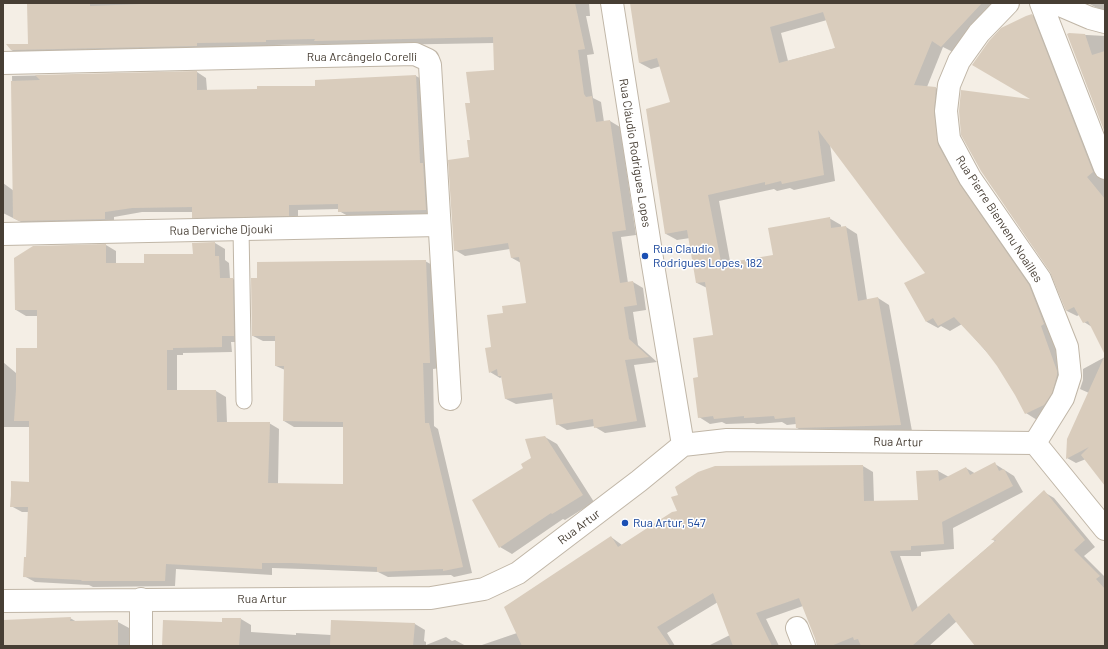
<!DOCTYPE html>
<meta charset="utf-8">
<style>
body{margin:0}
#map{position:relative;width:1108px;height:649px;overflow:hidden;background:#f4eee5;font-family:Barlow,sans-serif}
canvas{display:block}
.frame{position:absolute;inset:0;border:4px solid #473e34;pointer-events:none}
</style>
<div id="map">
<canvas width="1108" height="649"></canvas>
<div class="frame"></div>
</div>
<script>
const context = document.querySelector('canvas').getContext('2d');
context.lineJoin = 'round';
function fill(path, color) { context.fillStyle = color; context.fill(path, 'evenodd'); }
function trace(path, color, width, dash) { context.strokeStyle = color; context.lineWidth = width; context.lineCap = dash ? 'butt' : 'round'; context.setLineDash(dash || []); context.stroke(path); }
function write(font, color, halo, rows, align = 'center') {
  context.font = font + ' Barlow,sans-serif'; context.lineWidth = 3; context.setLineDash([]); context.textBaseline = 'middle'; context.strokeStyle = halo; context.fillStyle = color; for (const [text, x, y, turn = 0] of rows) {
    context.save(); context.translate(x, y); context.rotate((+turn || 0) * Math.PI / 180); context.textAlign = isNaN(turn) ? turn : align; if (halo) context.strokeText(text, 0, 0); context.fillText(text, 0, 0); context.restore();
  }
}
fill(new Path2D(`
 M 26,3 L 589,3 L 590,16 L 586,16 L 594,54 L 587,55 L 593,98 L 601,102 L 604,122 L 610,121 L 620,127 L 636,235 L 621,237 L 628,283 L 633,282 L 643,288 L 646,310 L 633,312 L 638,345 L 657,362 L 634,365 L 646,427 L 605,433 L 595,427 L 595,426 L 567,430 L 557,424 L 554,399 L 516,404 L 506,399 L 502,377 L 500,378 L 490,372 L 492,348 L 504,314 L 528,303 L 521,263 L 512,258 L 510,249 L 465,256 L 455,250 L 470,158 L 471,141 L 471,103 L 495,71 L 494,43 L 325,46 L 321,44 L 275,45 L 275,47 L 21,55 L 11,50 L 29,45 L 28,5 Z
 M 632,3 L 995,3 L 953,52 L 943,47 L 927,87 L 936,88 L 947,95 L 945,119 L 1040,292 L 1068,378 L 1037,420 L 1026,413 L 1016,395 L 998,365 L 962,324 L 950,331 L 941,326 L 938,328 L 927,322 L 926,273 L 830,144 L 835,181 L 794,190 L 790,188 L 777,191 L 774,189 L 719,201 L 730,261 L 732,263 L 774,256 L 829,218 L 841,225 L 841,228 L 846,227 L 857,234 L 867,300 L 878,298 L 889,305 L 912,431 L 808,434 L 797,428 L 796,424 L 787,425 L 782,422 L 757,424 L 754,423 L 726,424 L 722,422 L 710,424 L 699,417 L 700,378 L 714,336 L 707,288 L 697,283 L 690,238 L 677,240 L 666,234 L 671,102 L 661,66 L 651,69 L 640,63 ZM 827,20 L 836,48 L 788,61 L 781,33 Z
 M 1088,3 L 1105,3 L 1105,11 L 1095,7 Z
 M 1032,15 L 1042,21 L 1103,179 L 1105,181 L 1105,352 L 1092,327 L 1084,322 L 1079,315 L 1077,316 L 1067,311 L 1051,271 L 1034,100 Z
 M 1069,34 L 1105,36 L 1105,131 Z
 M 197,72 L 206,78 L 207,90 L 258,90 L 316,87 L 416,76 L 425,81 L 435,215 L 348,216 L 339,211 L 339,209 L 298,210 L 298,220 L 203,222 L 193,217 L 193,212 L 142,212 L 114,217 L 114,224 L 29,226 L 3,213 L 3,183 L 14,191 L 12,76 Z
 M 215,243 L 225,249 L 225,260 L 229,263 L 230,279 L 233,279 L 243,285 L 244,342 L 231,342 L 232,352 L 183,353 L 183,355 L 177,355 L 177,391 L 216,391 L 226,397 L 227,423 L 269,423 L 279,429 L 278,484 L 344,485 L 344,427 L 294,427 L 284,421 L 285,370 L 276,366 L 276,341 L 263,341 L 253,336 L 425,261 L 436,267 L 440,368 L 433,369 L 434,426 L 438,429 L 472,573 L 454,577 L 451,575 L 388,577 L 378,572 L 303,569 L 272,568 L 272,575 L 176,569 L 175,586 L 93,587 L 89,585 L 35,582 L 24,576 L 27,558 L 29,512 L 22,512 L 11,506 L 30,483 L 30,427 L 3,427 L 3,362 L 16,373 L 38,349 L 38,316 L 26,316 L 16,310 L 106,245 L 116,251 L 116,264 L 145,264 L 194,255 Z
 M 1105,357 L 1105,484 L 1086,459 L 1076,463 L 1067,458 L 1089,393 L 1080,389 L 1083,380 L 1083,369 Z
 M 545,437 L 557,444 L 594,502 L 565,520 L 563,519 L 512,554 L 500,547 L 524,468 L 532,458 Z
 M 995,464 L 1014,476 L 1023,492 L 953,528 L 954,549 L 921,552 L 921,556 L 900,556 L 918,608 L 995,541 L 993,540 L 1044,492 L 1054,498 L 1095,547 L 1084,556 L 1105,577 L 1105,646 L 977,646 L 957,621 L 929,646 L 817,646 L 815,636 L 803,606 L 766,619 L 779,646 L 708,646 L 730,635 L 718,602 L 667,633 L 675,646 L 479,646 L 517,633 L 611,537 L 622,545 L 863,466 L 873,472 L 874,502 L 919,501 L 938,471 L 949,477 L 966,468 L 976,474 Z
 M 70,618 L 77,622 L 118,622 L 129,628 L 129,646 L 3,646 L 3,630 Z
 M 241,619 L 251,625 L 251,632 L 296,635 L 296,633 L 331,635 L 415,624 L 425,630 L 424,641 L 426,642 L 426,645 L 446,637 L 452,641 L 455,640 L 466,646 L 163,646 L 223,623 Z`), '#0003');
fill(new Path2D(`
 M 27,3 L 90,3 L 90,6 L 141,4 L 141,3 L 575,3 L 585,49 L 578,50 L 584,94 L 586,97 L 592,96 L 596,122 L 610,120 L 626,230 L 612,232 L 620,283 L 633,281 L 637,305 L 624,307 L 629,339 L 649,357 L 625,360 L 637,421 L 594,428 L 593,419 L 556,425 L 552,393 L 505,399 L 501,376 L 498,376 L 497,369 L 489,373 L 485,348 L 491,347 L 487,315 L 503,313 L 502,306 L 526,303 L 519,257 L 511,258 L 508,243 L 454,251 L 448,160 L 469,157 L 467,140 L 470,140 L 465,103 L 470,103 L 466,72 L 494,70 L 493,37 L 314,41 L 315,39 L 266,40 L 266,42 L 197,43 L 197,46 L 11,50 L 6,44 L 28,44 Z
 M 630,3 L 982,3 L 941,47 L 932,41 L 914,85 L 936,87 L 934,112 L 938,145 L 960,185 L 1029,285 L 1044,324 L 1041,326 L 1057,371 L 1057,375 L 1052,393 L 1044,405 L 1025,414 L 1015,395 L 997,366 L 985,350 L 954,317 L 938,326 L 933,318 L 926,322 L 904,283 L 925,273 L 818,130 L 824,175 L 782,184 L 781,181 L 765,185 L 765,182 L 708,195 L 721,262 L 731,261 L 731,262 L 773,255 L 768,228 L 830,217 L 831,228 L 846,226 L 858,301 L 878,297 L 901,425 L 796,428 L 795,417 L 775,419 L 774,416 L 744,418 L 744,416 L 714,419 L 713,416 L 698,418 L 693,378 L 698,377 L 693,338 L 713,335 L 705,282 L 696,283 L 687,230 L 665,234 L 646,109 L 670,102 L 657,58 L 639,63 ZM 823,12 L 835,48 L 779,63 L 770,27 Z
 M 1032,14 L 1093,172 L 1087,177 L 1105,199 L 1105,486 L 1081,455 L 1089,447 L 1066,459 L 1067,439 L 1105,355 L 1088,321 L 1083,323 L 1074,307 L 1066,311 L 1050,272 L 981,171 L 961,135 L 959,111 L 961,90 L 1030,99 L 972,65 L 989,41 L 1001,28 L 1026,16 Z
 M 1069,33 L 1085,34 L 1092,55 L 1105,51 L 1105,133 L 1067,34 Z
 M 197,71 L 197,90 L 257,89 L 257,86 L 315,86 L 315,80 L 416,75 L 420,163 L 423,163 L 426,210 L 338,212 L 338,204 L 289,205 L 289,216 L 192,218 L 192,207 L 132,208 L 105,212 L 105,219 L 19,221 L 13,218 L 11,81 L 40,80 L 35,75 Z
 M 215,242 L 215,256 L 219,256 L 220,278 L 233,278 L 234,336 L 222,336 L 222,347 L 173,348 L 173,350 L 167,350 L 167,390 L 216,390 L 217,422 L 270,422 L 268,483 L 343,484 L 343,422 L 283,421 L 284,366 L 275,366 L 275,336 L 252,336 L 251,278 L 257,278 L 257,262 L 426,260 L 430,363 L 423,363 L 425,423 L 429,423 L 463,567 L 443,571 L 443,569 L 377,572 L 377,567 L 292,563 L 262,563 L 262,569 L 166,564 L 165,581 L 81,581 L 82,580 L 23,577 L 24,557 L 26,557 L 28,507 L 10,507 L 11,495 L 11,481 L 29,482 L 29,421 L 14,421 L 16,390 L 16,348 L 37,348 L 37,310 L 15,310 L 14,258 L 33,246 L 106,244 L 106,263 L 144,263 L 144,254 L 193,254 L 192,243 Z
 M 545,436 L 583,495 L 552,514 L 551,513 L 499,548 L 472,500 L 523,468 L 521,464 L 531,458 L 525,439 Z
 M 995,462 L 999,471 L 1004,469 L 1013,486 L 942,522 L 944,544 L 911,546 L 911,550 L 890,551 L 912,612 L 996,540 L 991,540 L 1044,490 L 1085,540 L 1074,550 L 1100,576 L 1096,579 L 1105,589 L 1105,646 L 975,646 L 949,613 L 912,646 L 861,646 L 858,639 L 854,640 L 853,637 L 831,646 L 818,646 L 799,598 L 756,613 L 772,646 L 733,646 L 713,593 L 657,627 L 670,646 L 522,646 L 504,607 L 611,536 L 618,547 L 672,512 L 677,511 L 671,497 L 678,495 L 675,487 L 698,472 L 715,466 L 863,465 L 864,501 L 918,500 L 916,471 L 938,470 L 939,481 L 966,467 L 970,475 Z
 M 71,617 L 70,621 L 118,620 L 118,646 L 3,646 L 3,620 Z
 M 222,618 L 241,618 L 239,646 L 162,646 L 163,620 L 222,622 Z
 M 331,620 L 415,623 L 413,646 L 330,646 Z`), '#d9ccbc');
const service = new Path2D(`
 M 241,229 L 244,401`);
const minor = new Path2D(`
 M 612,3 L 653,265 L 683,445
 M 1008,3 L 979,33 L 959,61 L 949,85 L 946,111 L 949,139 L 970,178 L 1040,279 L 1067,347 L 1070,376 L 1063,398 L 1035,443
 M 1041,3 L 1105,168
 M 1055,3 L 1090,18 L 1105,22
 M 3,63 L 415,54 L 428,60 L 430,65 L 450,399
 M 3,234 L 439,225
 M 141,599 L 141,646
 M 3,601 L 431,598 L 484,589 L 518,573 L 639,481 L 683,445 L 727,440 L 1035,443 L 1105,529
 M 797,628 L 804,646`);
trace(service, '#c0b6a7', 17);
trace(minor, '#c0b6a7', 24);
trace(service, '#fff', 15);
trace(minor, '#fff', 22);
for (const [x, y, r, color] of [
 [645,256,4,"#1a4fb4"],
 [625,523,4,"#1a4fb4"]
]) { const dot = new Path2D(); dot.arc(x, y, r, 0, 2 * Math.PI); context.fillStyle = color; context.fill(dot); trace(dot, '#fff', 1.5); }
write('12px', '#473e34', '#fff', [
 ["Rua Arcângelo Corelli",362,57],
 ["Rua Cláudio Rodrigues Lopes",635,153,81],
 ["Rua Pierre Bienvenu Noailles",999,219,57],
 ["Rua Derviche Djouki",221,230,-1],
 ["Rua Artur",898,442,1],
 ["Rua Artur",579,527,-37],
 ["Rua Artur",262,599]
]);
write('12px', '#164399', '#fff', [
 ["Rua Claudio",653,249],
 ["Rodrigues Lopes, 182",653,263],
 ["Rua Artur, 547",633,523]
], 'left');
</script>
